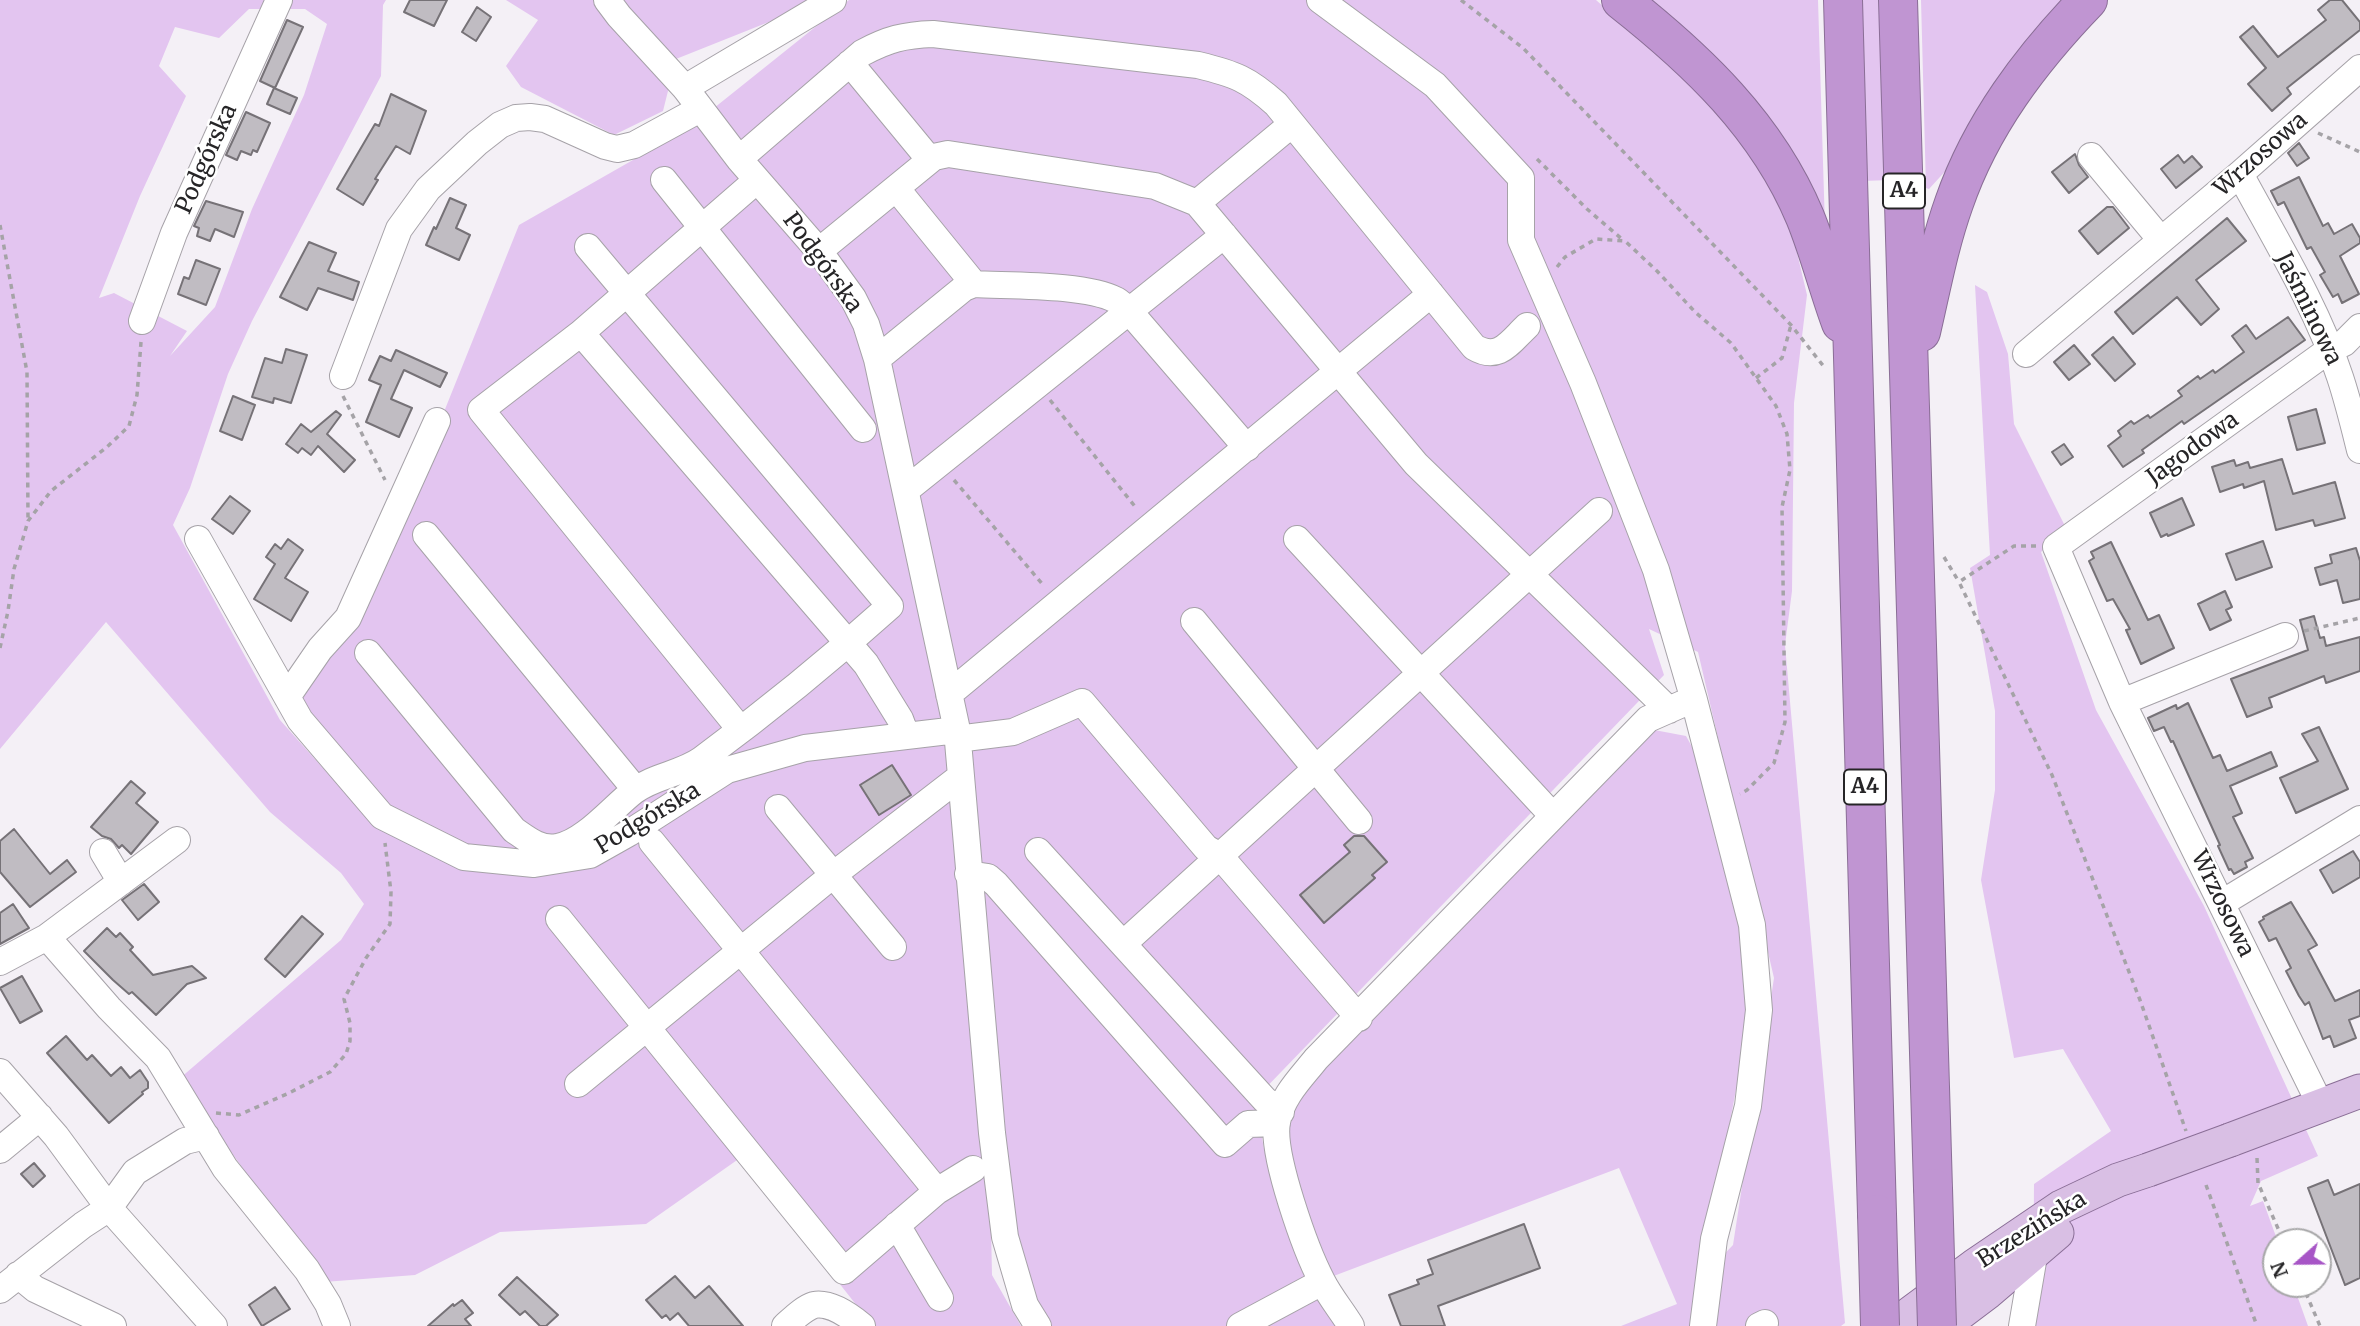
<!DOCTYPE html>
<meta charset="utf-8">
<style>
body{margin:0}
#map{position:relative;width:2360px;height:1326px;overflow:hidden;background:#f4f0f6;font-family:Merriweather,serif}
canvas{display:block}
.north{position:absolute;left:2262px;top:1228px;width:70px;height:70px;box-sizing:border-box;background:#fff;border:2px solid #a8a8a9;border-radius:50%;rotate:249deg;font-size:19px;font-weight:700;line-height:28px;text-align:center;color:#262527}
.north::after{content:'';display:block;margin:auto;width:24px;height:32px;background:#a755c6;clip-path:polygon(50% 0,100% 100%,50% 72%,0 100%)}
</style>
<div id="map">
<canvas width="2360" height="1326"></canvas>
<div class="north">N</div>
</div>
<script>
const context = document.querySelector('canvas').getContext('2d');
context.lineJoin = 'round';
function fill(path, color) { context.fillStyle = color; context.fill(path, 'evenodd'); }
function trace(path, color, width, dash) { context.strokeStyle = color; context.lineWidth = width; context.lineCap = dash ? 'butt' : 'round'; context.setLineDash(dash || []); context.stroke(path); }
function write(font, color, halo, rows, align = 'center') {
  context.font = font + ' Merriweather,serif'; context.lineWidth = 5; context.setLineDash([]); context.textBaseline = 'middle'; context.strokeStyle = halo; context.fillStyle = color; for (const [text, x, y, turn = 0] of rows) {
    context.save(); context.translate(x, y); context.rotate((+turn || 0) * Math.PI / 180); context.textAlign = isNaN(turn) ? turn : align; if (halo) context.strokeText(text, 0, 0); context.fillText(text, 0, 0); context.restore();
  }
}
fill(new Path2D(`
 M 0,0 L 386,0 L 383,5 L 381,76 L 252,321 L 228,374 L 190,488 L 173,525 L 280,720 L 364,814 L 396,814 L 298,697 L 364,611 L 519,225 L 689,128 L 849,0 L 1596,0 L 1683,77 L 1746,142 L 1789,219 L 1807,295 L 1794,403 L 1792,591 L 1785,645 L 1845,1323 L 1841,1326 L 1621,1326 L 1677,1304 L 1619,1168 L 1331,1277 L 1298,1191 L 1286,1131 L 1298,1097 L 1649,729 L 1686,736 L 1696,754 L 1741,933 L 1750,1016 L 1700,1279 L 1733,1245 L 1774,978 L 1698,652 L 1649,629 L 1664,675 L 1255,1099 L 1264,1149 L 1315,1290 L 1339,1326 L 1047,1326 L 1035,1308 L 1012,1219 L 986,985 L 992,1275 L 1021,1326 L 873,1326 L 740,1158 L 646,1224 L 500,1232 L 415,1275 L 324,1282 L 179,1079 L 341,940 L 364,904 L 341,873 L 270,812 L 106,622 L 0,749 ZM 249,9 L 305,9 L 327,24 L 304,95 L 252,209 L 215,307 L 170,356 L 187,331 L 114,293 L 99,298 L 140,196 L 186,96 L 159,66 L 175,27 L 219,38 Z
 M 506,0 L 824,0 L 676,59 L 663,111 L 614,135 L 521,87 L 506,66 L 538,20 Z
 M 1631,0 L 1818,0 L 1825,227 Z
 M 1857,0 L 1886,0 L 1891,180 L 1862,181 Z
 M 1921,0 L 2074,0 L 1950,166 L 1929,189 L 1926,188 Z
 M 1975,285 L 1987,292 L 2008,354 L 2014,424 L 2066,528 L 2041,552 L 2096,710 L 2204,906 L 2318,1156 L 2261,1181 L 2250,1206 L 2263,1201 L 2278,1242 L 2276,1242 L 2276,1284 L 2293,1284 L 2308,1326 L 2033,1326 L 2034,1184 L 2111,1131 L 2063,1049 L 2014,1058 L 1981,880 L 1995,790 L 1995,711 L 1970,568 L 1990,555 Z`), '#e3c5f0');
const building = new Path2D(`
 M 410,0 L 447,0 L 434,26 L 404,12 Z
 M 2330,0 L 2342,0 L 2360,22 L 2360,30 L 2287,88 L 2291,94 L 2272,111 L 2248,84 L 2266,68 L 2240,37 L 2253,26 L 2278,57 L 2326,20 L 2318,10 Z
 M 477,7 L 491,17 L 476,41 L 462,32 Z
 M 287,20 L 303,27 L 275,88 L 260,81 Z
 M 274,88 L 297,98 L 290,114 L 267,104 Z
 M 391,94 L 426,111 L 410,154 L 396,146 L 375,179 L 378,180 L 363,205 L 337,189 L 375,124 L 379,126 Z
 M 246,112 L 270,123 L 257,152 L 253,150 L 251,155 L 241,151 L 237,160 L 226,155 Z
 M 2299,143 L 2309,158 L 2297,166 L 2288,153 Z
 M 2075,154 L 2079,165 L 2088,177 L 2069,193 L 2052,172 Z
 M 2178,155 L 2184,163 L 2192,156 L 2202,167 L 2176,188 L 2161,169 Z
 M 2299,177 L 2323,226 L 2328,223 L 2334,234 L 2352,224 L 2360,238 L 2360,243 L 2340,256 L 2359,294 L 2342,303 L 2338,294 L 2333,297 L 2320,275 L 2325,272 L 2311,247 L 2307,249 L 2284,202 L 2278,205 L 2271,191 Z
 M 450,198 L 466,205 L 456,228 L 470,235 L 459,260 L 426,245 L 434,227 L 436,229 Z
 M 206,201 L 243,212 L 234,237 L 215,229 L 210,241 L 197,236 L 199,228 L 194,226 Z
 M 2107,207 L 2113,207 L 2129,228 L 2098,254 L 2079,231 Z
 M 2227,218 L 2246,241 L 2196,280 L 2219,309 L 2201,325 L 2177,297 L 2133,334 L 2115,312 Z
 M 309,242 L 336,253 L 328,271 L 359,282 L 353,300 L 318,288 L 307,310 L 280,297 Z
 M 196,260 L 220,269 L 206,305 L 178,294 L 184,277 L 189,279 Z
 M 2288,317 L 2305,340 L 2184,424 L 2182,421 L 2142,450 L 2144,453 L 2123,467 L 2108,446 L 2121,436 L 2118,431 L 2131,421 L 2134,424 L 2148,415 L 2150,418 L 2182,396 L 2178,391 L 2198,376 L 2200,379 L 2213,370 L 2215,373 L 2244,352 L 2232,336 L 2246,325 L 2256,339 Z
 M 2113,337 L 2135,364 L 2115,381 L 2092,355 Z
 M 2074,345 L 2090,364 L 2069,380 L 2054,362 Z
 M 286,349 L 307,355 L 291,403 L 274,398 L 273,403 L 252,397 L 265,358 L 282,363 Z
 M 396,350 L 447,373 L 440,387 L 404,370 L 391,399 L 412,408 L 399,437 L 366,422 L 381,385 L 369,380 L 380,356 L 391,361 Z
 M 233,396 L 255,405 L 242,440 L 220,431 Z
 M 2316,409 L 2325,443 L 2297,450 L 2288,417 Z
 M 336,411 L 341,415 L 327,434 L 355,460 L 344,472 L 318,446 L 311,455 L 302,448 L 298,453 L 286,444 L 301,424 L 311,432 Z
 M 2064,444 L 2073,457 L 2061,465 L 2052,452 Z
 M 2282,459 L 2293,494 L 2335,482 L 2345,518 L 2315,526 L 2313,520 L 2276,530 L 2264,481 L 2244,488 L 2243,484 L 2220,492 L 2212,467 L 2234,460 L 2236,466 L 2248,462 L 2250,468 Z
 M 230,496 L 250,511 L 233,534 L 212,519 Z
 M 2182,498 L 2194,525 L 2168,536 L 2167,534 L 2161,537 L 2150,513 Z
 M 288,539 L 303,550 L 285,578 L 308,592 L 291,621 L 254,599 L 275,564 L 266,557 L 275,544 L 281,549 Z
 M 2263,541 L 2272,567 L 2236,580 L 2226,554 Z
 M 2111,542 L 2148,620 L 2159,615 L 2174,648 L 2141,664 L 2126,630 L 2130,629 L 2113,599 L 2107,601 L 2089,561 L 2094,558 L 2091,552 Z
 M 2356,548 L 2360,561 L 2360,599 L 2343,603 L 2337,580 L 2320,585 L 2315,568 L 2332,563 L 2330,555 Z
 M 2225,591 L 2232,607 L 2226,610 L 2231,620 L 2210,630 L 2198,604 Z
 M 2314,616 L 2320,638 L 2324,637 L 2326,646 L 2360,637 L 2360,671 L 2326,683 L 2324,676 L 2269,698 L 2272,707 L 2247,717 L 2231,679 L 2308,650 L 2300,620 Z
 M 2188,703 L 2213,758 L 2220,755 L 2227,771 L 2271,752 L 2277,766 L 2230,786 L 2242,813 L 2233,817 L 2253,858 L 2245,862 L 2247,867 L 2234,874 L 2231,869 L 2229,870 L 2218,846 L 2220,845 L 2173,741 L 2171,742 L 2164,727 L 2154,731 L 2148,718 L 2176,705 L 2177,709 Z
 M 2319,727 L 2348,789 L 2296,813 L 2280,778 L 2318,761 L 2302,734 Z
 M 892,765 L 911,795 L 879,815 L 860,785 Z
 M 131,781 L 145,793 L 136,803 L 158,822 L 131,854 L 122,845 L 119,848 L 111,839 L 102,836 L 91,827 Z
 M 14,829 L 50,874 L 67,860 L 76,872 L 30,907 L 0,872 L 0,841 Z
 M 1354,836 L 1364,836 L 1387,862 L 1372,875 L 1375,878 L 1324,923 L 1300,895 L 1350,852 L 1344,845 Z
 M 2353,851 L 2360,862 L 2360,877 L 2333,893 L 2320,870 Z
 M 144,884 L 159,902 L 138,920 L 122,900 Z
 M 2291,902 L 2317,945 L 2308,950 L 2335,1001 L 2360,990 L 2360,1016 L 2349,1020 L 2356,1038 L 2334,1047 L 2330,1036 L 2323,1039 L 2309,1002 L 2305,1005 L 2299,996 L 2286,971 L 2291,968 L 2276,938 L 2269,941 L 2259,922 L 2264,919 L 2263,917 Z
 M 13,904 L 29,928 L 0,944 L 0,913 Z
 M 302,916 L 323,934 L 285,977 L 265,959 Z
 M 107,928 L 116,937 L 120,933 L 133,947 L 130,950 L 153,975 L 192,966 L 206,978 L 187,984 L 156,1015 L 132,992 L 129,994 L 113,980 L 84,951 Z
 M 22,976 L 42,1011 L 20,1023 L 0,988 Z
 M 66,1036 L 87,1060 L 92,1055 L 111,1076 L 121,1067 L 130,1078 L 140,1070 L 148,1082 L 148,1088 L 142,1092 L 143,1094 L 109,1123 L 47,1053 Z
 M 34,1163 L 45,1176 L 33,1187 L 21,1174 Z
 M 2328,1180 L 2334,1195 L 2360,1184 L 2360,1278 L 2345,1285 L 2308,1188 Z
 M 1524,1224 L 1540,1268 L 1438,1306 L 1445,1326 L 1401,1326 L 1389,1295 L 1419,1284 L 1417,1280 L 1433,1274 L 1428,1260 Z
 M 675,1276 L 695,1298 L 709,1286 L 743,1326 L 689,1326 L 678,1313 L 670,1320 L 666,1315 L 662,1318 L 646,1300 Z
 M 517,1277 L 558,1315 L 546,1326 L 540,1326 L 525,1311 L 520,1315 L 499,1295 Z
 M 275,1287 L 290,1309 L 262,1326 L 249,1305 Z
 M 462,1300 L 473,1313 L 465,1319 L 471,1326 L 428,1326 L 453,1304 L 454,1306 Z`);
fill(building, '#c0bcc2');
trace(building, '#767277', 2);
const minor = new Path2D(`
 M 607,0 L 619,16 L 685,88 L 739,159 L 819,251 L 853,298 L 866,324 L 877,359 L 957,730 L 992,1133 L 1005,1237 L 1025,1305 L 1038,1326
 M 1320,0 L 1435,85 L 1521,178 L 1521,240 L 1583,383 L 1656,570 L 1694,700 L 1752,925 L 1759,1010 L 1748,1106 L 1714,1239 L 1703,1326
 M 850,63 L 930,160
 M 685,88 L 833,0
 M 2091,156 L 2161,240
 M 739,159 L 862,53 C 888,39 904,35 933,34 L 1198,65 C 1235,74 1248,79 1276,104 L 1474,347 C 1499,362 1510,342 1527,326
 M 2240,174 C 2275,239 2317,307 2340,377 C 2348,401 2354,426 2360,450
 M 664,180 L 863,429
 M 896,188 L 974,284
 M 1197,203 L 1292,124
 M 819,251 L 934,157 L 948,154 L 1155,186 L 1197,203 L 1416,464 L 1669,710
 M 142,321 L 174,233 L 279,0
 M 581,333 L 866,664 L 900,719 L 906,735
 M 2026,354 L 2240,174 L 2360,68
 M 877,359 L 964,288 L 974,284 C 1010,286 1086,284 1116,300 C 1121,303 1125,307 1129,311 L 1247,448
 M 343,376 L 399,229 L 428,189 L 477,143 L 500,125 L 516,118 L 530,117 L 545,119 L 605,146 L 617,149 L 634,145 L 700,109
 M 906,490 L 1224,235
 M 426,535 L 635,789
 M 198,539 L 300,720 L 382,816 L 464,857 L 534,864 L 590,855 L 629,833 L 727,770 L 805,748 L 957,730
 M 1297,539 L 1553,816
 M 1194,621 L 1359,821
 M 368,653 L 514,830 C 527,839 540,850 557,847 C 584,843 613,807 634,791 C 654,776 681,774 701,760 C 766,712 830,660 890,606 L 588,247
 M 949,694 L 1431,294
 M 287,697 L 320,649 L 348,618 L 437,421
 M 2122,702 L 2285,636
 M 740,729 L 481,410 L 581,333 L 757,180
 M 957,739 L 1013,732 L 1082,702 L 1206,848 L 1220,856 L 1359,1018
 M 778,808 L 893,947
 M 652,842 L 937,1191
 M 1038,851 L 1265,1100 L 1281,1112
 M 103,852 L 121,882
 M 968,874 L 988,877 L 996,884 L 1225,1144 L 1248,1124 L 1277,1123
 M 2222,903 L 2360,819
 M 559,919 L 844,1271 L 937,1191 L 973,1169
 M 47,937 L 109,1008 L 158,1058 L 225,1168 L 307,1270 L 328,1304 L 337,1326
 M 1123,944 L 1599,511
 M 0,962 L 47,937 L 177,840
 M 0,1072 L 56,1136 L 109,1208 L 214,1326
 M 578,1084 L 833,875 L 960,777
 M 2321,1106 L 2122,702 L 2056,547 L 2329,350 L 2344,343 L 2360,327
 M 0,1150 L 40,1117
 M 897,1225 L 940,1298
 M 18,1275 L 35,1289 L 113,1326
 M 0,1290 L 83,1225 L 109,1208 L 135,1172 L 185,1141 L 206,1136
 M 785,1326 C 793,1319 804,1308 814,1305 C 830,1302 850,1316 862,1326
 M 1240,1326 L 1322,1282
 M 1351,1326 C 1342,1311 1330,1297 1322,1281 C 1306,1251 1271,1154 1277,1122 C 1282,1096 1301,1078 1316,1059 L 1648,719 L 1682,704
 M 1759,1326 L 1765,1323
 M 2022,1326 L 2035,1250`);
const major = new Path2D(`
 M 2230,1140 L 2360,1091
 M 1893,1326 L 1974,1266 L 2061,1207 L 2118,1180 L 2148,1170
 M 1943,1326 L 1988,1292 L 2057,1233`);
const highway = new Path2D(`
 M 1621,0 C 1697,60 1767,126 1805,217 C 1819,251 1828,288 1841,323
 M 1843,0 L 1877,1214
 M 1898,0 L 1933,1188
 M 1921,332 C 1931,289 1939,245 1954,203 C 1981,125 2031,59 2088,0`);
trace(minor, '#a6a2a8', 28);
trace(major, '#8a6e96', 35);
trace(highway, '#8a6e96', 40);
trace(new Path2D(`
 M 1461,0 L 1523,48 L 1791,325 L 1825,368
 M 2318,133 L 2360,152
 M 1537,159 L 1587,209 L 1623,240
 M 0,225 L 27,372 L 28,519
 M 1557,267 L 1565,257 L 1596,239 L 1625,241 L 1657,271 L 1695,312 L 1731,343 L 1776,406 L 1787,434 L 1790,470 L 1782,507 L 1785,722 L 1774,763 L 1747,790 L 1740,794
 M 1756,378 L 1782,358 L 1791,325
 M 343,396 L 385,480
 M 1050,400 L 1137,509
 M 954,480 L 1044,586
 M 2036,546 L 2014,546 L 1959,582 L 2052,775 L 2140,1000 L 2186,1131
 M 1944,557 L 1959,582
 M 2304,631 L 2360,618
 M 0,648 L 8,611 L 14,569 L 28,521 L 51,491 L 107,447 L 129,426 L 137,395 L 141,342
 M 216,1113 L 239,1115 L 289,1093 L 330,1072 L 346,1054 L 350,1041 L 350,1023 L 344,999 L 366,958 L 390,924 L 391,892 L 385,843
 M 2257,1158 L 2258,1183 L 2284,1242
 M 2206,1185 L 2257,1326
 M 2302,1284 L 2320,1326`), '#a5a3a7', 3.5, [5, 5]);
trace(minor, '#fff', 26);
trace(major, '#d9bfe4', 33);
trace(highway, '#c095d2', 38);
const majorBridge = new Path2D(`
 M 2148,1170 L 2230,1140`);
const highwayBridge = new Path2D(`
 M 1933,1188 L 1937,1326
 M 1877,1214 L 1880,1326`);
trace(majorBridge, '#8a6e96', 35, []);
trace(highwayBridge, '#8a6e96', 40, []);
trace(majorBridge, '#d9bfe4', 33);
trace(highwayBridge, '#c095d2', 38);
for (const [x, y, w] of [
 [1904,191,42],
 [1865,787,42]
]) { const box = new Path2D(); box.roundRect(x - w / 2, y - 17.5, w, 35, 5); context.fillStyle = '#fff'; context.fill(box); trace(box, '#262527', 2); }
write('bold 21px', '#262527', null, [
 ["A4",1904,191],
 ["A4",1865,787]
]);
write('23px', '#262527', '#fff', [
 ["Wrzosowa",2261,155,-41],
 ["Podgórska",207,159,-66],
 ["Podgórska",822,263,54],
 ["Jaśminowa",2308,309,64],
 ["Jagodowa",2193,449,-36],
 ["Podgórska",648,819,-31],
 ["Wrzosowa",2222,904,64],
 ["Brzezińska",2032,1230,-32]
]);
</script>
